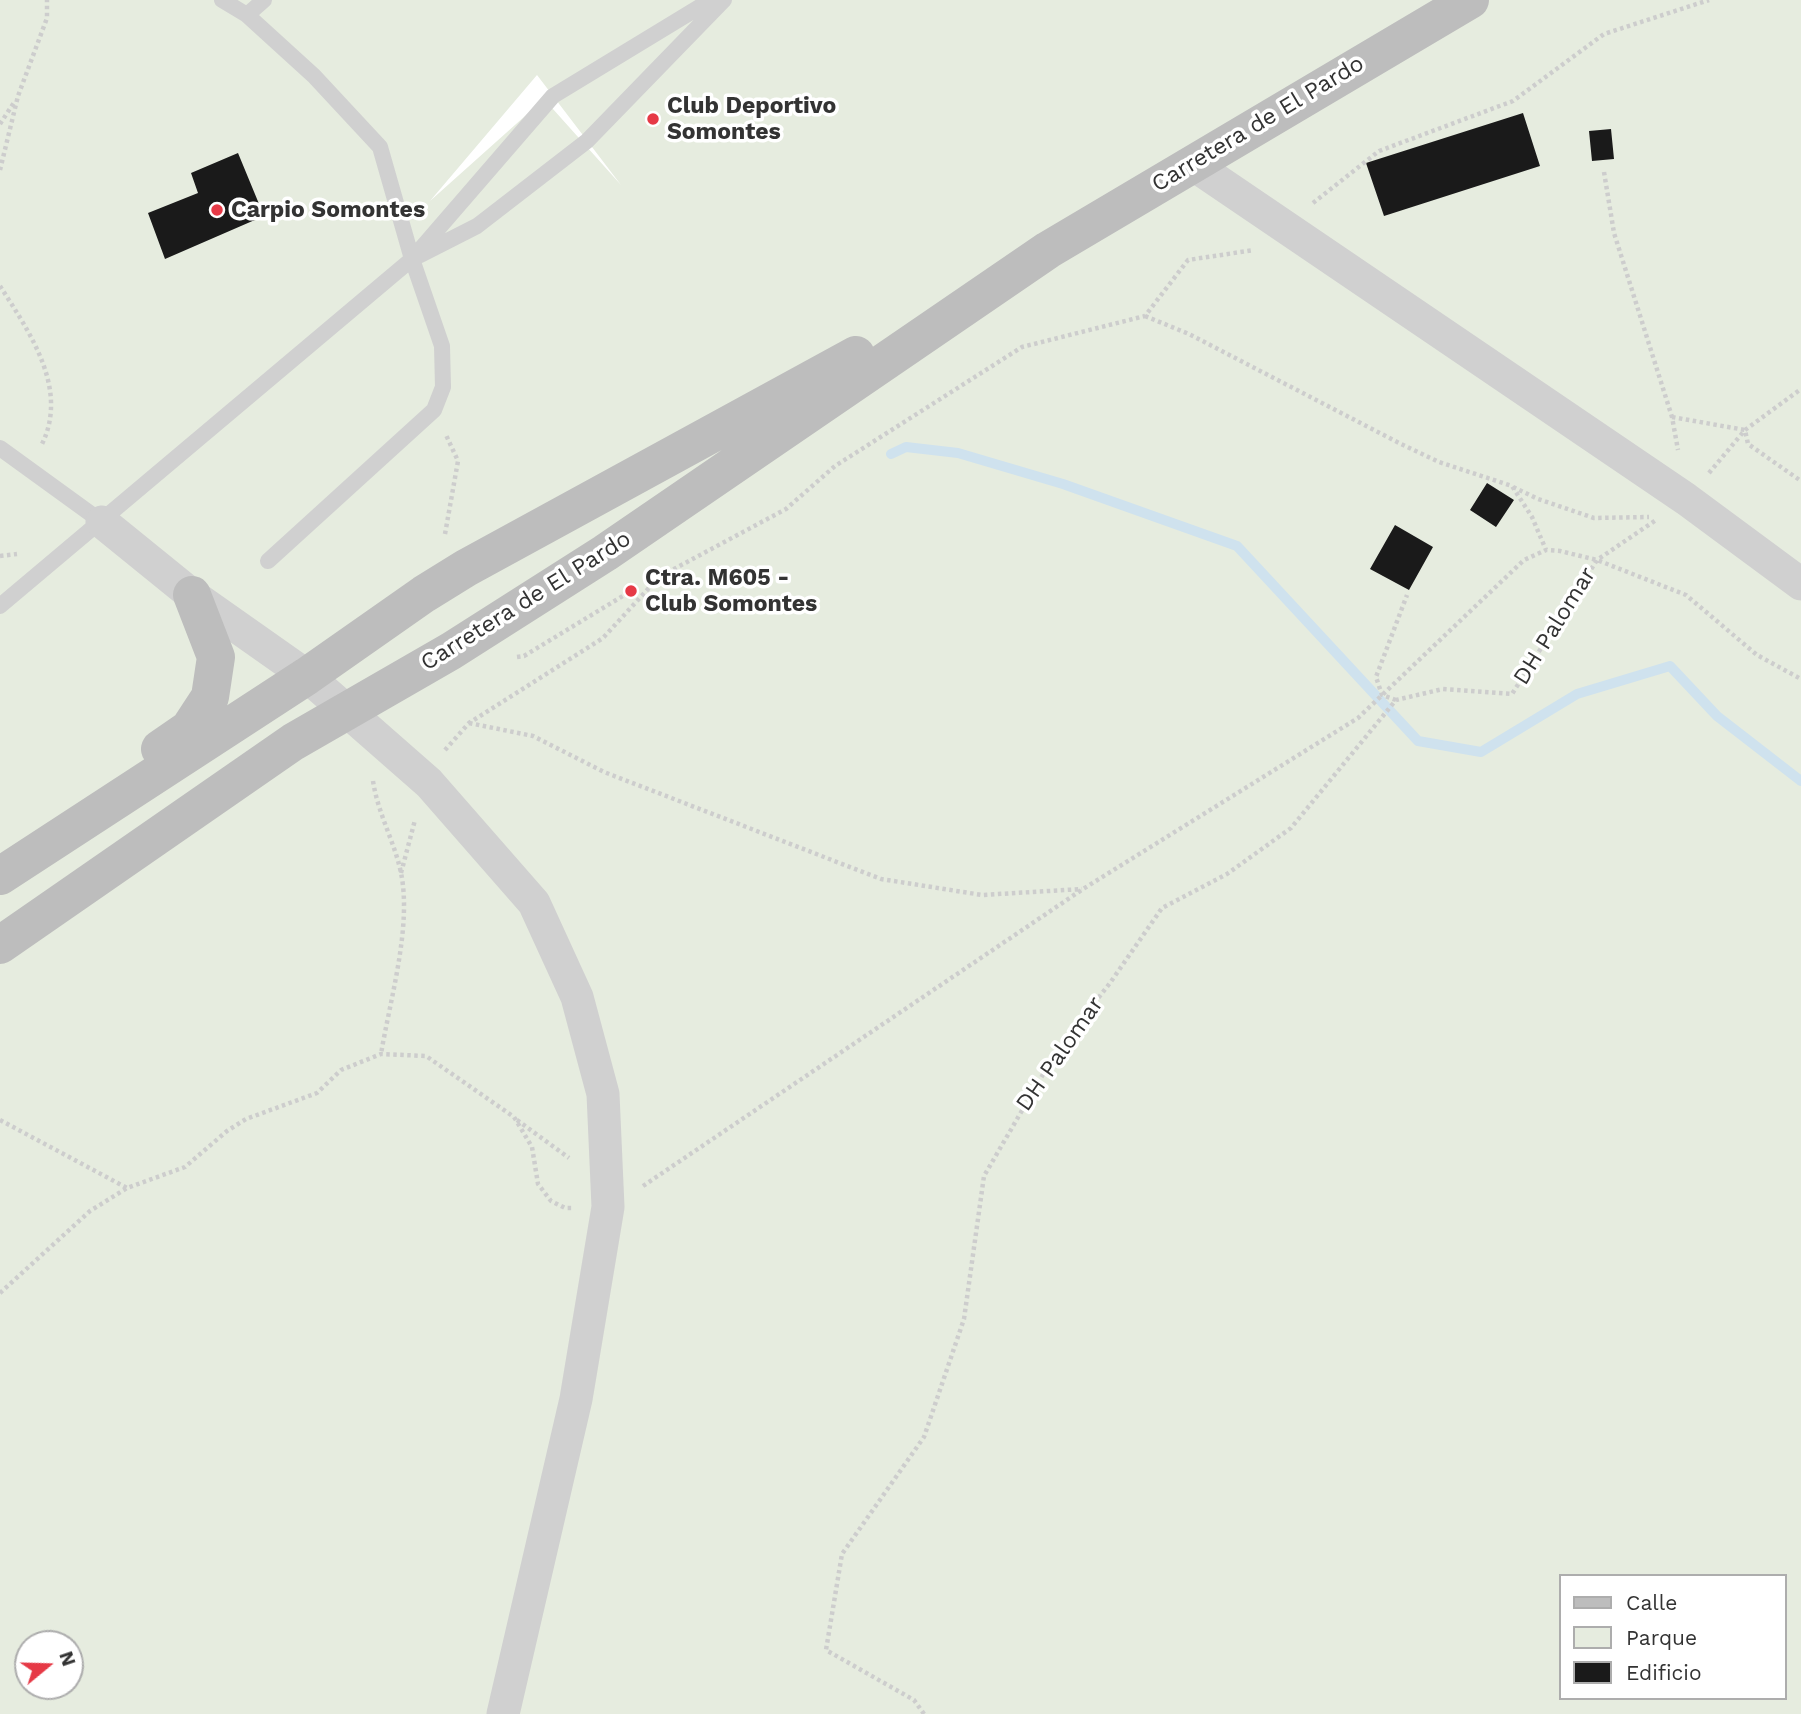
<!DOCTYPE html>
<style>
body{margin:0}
#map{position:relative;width:1801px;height:1714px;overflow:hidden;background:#fff;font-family:"Work Sans",sans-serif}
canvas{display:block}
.legend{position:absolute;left:1559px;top:1574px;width:228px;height:126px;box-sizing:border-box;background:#fff;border:2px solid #adadad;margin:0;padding:9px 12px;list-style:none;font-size:21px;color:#333}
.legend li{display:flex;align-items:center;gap:14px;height:35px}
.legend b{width:35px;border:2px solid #adadad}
.north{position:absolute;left:14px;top:1630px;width:70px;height:70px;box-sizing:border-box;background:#fff;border:2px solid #adadad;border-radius:50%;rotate:71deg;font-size:19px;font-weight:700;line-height:28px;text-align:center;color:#333}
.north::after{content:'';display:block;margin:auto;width:24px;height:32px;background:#e63946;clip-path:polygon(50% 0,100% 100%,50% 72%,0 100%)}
</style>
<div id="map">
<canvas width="1801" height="1714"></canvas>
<ul class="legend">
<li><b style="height:9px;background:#bdbdbd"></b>Calle</li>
<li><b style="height:19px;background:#e6ecdf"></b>Parque</li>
<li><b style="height:19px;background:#1a1a1a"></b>Edificio</li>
</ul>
<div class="north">N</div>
</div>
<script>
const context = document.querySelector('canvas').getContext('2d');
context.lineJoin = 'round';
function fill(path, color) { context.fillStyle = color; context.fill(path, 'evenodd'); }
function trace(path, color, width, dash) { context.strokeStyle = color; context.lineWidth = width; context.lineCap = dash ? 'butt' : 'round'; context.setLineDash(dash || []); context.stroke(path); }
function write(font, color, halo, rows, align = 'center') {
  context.font = font + ' "Work Sans",sans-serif'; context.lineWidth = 7; context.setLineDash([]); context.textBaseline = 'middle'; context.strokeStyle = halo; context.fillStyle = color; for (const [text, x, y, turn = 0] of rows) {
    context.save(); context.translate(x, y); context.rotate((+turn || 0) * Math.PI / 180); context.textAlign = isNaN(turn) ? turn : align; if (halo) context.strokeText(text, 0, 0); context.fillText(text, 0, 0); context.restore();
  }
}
fill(new Path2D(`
 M 0,0 L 1801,0 L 1801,1714 L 0,1714 ZM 537,75 L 621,185 L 544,99 L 430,201 ZM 1561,1576 L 1785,1576 L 1785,1698 L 1561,1698 ZM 28,1644 L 70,1644 L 70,1686 L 28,1686 Z`), '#e6ecdf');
trace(new Path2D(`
 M 891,454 L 906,447 L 958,453 L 1063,484 L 1237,546 L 1418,741 L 1481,752 L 1577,694 L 1670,666 L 1717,716 L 1801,781`), '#cfe2ee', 10);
fill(new Path2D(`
 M 1523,113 L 1540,166 L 1384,216 L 1366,163 Z
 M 1611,129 L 1614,159 L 1592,161 L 1589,131 Z
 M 238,153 L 264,216 L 165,259 L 148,213 L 198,193 L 191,173 Z
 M 1487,483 L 1514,500 L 1496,527 L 1470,510 Z
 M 1395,525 L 1433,547 L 1409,590 L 1370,569 Z`), '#1a1a1a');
trace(new Path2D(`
 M 0,124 L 15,101
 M 0,170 L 18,96 L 47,18 L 47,0
 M 1604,172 L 1614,233 L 1672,417 L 1678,450
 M 1313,203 L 1379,151 L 1513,101 L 1604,34 L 1709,0
 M 0,286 C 30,333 70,390 41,446
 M 1145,316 L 1189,334 L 1401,444 L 1439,462 L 1512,486 L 1532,517 L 1546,550
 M 1672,417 L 1745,430 L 1748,444 L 1801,481
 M 1709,473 L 1745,430 L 1801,389
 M 1513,487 L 1538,499 L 1594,518 L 1649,517
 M 445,534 L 458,461 L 446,435
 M 0,556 L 17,554
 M 517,657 L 524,656 L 631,591
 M 1396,700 L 1382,695 L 1376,677 L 1407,595
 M 469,723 L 533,736 L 604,772 L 881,879 L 982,895 L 1082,889
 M 445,750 L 469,723 L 603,638 L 659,577 L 786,509 L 835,466 L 1022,347 L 1145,316 L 1188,260 L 1254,250
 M 373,781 C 378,814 395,843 401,873 C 412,926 390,1000 381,1054
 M 401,873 L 415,820
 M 0,1120 L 127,1188
 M 517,1120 L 569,1158
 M 643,1186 L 1083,889 L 1358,718 L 1524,560 L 1546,550 L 1560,551 L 1597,560 L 1686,595 L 1757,655 L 1801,679
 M 0,1293 L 90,1211 L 127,1188 L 185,1167 L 227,1131 L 246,1119 L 317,1093 L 341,1070 L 381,1054 L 426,1056 L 514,1117 L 532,1147 L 538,1184 L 551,1201 L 565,1208 L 573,1208
 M 924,1714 L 914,1700 L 826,1650 L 842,1554 L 924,1437 L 964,1319 L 984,1176 L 1056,1052 L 1110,983 L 1162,908 L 1227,874 L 1291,828 L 1396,700 L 1443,689 L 1512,694 L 1597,560 L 1656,520`), '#cdcdcd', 4.5, [3.5, 3.5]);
trace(new Path2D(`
 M 222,0 L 247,15 L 314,76 L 380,147 L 412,259 L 442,346 L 443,387 L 434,410 L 268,561
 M 247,15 L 264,0
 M 420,255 L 477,226 L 587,141 L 724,0
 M 0,448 L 102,522
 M 0,606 L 412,259 L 553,96 L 711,0`), '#d0d0d0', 16);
trace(new Path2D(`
 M 1191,163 L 1686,499 L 1801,584
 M 102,522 L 192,595 L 307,676 L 429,783 L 534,903 L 577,997 L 603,1094 L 608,1207 L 576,1399 L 503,1714`), '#d0d0d0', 33);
trace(new Path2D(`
 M 160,749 L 189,729 L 210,697 L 216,657 L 192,595
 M 0,876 L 307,676 L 424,594 L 466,568 L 856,355
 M 0,945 L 293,742 L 451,651 L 605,553 L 1048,250 L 1470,0`), '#bdbdbd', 38);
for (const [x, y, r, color] of [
 [653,119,7,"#e63946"],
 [217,210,7,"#e63946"],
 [631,591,7,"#e63946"]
]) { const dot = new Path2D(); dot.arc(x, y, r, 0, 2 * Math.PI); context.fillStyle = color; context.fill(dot); trace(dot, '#fff', 2.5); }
write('bold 23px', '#333', '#fff', [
 ["Club Deportivo",667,106],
 ["Somontes",667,132],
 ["Carpio Somontes",231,210],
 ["Ctra. M605 -",645,578],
 ["Club Somontes",645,604]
], 'left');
write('23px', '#333', '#fff', [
 ["Carretera de El Pardo",1258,124,-31],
 ["Carretera de El Pardo",526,601,-32],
 ["DH Palomar",1555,626,-58],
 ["DH Palomar",1060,1054,-55]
]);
</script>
